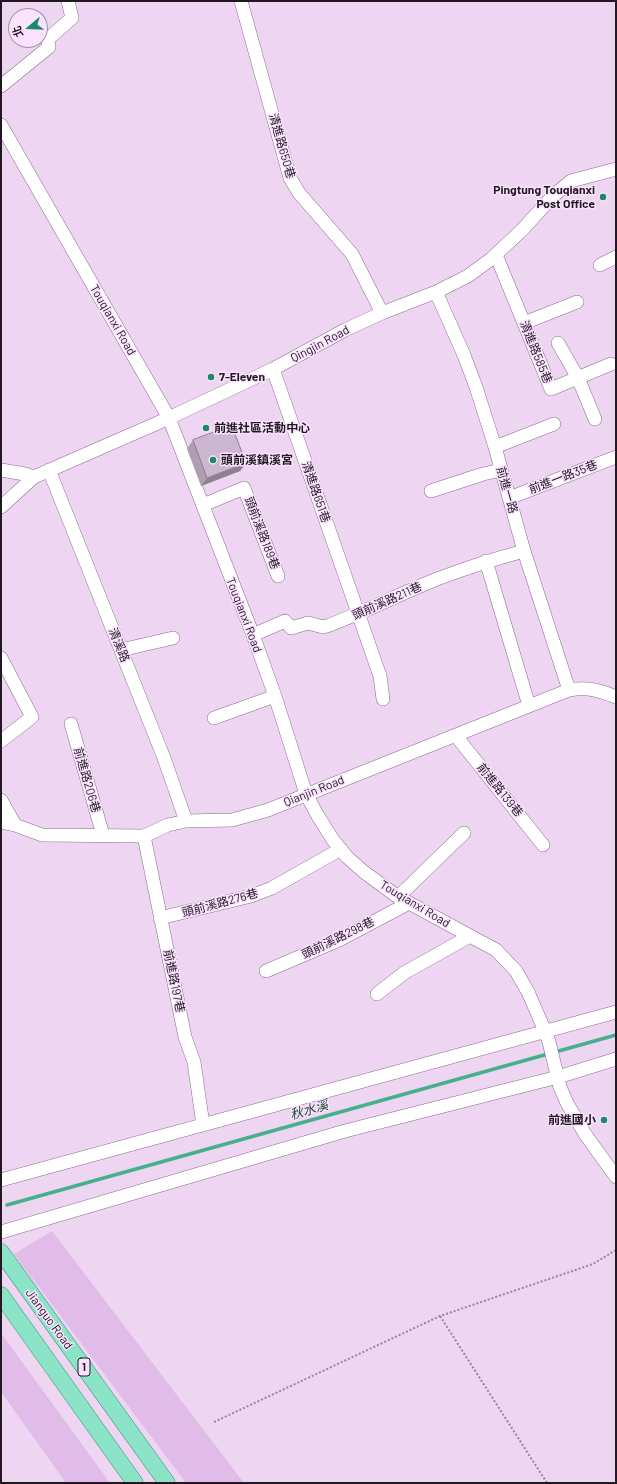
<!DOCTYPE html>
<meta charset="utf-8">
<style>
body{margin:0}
#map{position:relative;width:617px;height:1484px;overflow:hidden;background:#eed5f2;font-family:Barlow,"Noto Sans TC",sans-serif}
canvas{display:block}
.frame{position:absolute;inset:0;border:2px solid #211822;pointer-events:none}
.north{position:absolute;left:8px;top:8px;width:40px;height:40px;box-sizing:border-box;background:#fbe3ff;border:1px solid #a492a7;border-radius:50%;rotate:251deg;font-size:11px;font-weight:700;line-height:16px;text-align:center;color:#211822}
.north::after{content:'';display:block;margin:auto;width:14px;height:18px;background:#198968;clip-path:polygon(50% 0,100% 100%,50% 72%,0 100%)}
</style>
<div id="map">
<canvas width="617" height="1484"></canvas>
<div class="frame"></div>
<div class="north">北</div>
</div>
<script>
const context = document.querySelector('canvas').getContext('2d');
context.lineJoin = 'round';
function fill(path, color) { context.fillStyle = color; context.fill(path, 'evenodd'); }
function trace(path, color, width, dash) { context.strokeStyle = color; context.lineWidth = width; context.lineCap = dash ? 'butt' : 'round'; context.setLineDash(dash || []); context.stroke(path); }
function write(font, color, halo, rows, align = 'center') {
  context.font = font + ' Barlow,"Noto Sans TC",sans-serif'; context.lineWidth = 3; context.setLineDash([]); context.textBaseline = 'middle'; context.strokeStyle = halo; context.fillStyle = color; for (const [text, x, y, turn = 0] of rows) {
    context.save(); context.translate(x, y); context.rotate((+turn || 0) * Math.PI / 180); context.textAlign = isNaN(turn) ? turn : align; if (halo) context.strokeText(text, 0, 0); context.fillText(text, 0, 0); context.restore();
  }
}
fill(new Path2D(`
 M 52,1231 L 244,1483 L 186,1483 L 14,1254 Z
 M 1,1333 L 110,1483 L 66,1483 L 1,1392 Z`), '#e2bce9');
trace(new Path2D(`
 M 7,1205 L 616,1035`), '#45b08c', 3.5);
const minor = new Path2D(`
 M 241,1 L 290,178 L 299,193 L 352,254 L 382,313
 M 1,86 L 49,47 L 48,39 L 72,18 L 68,1
 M 1,125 L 169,418 L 253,635 L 275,696 L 306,794 L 318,816 L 333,840 L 347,857 L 364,872 L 398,897 L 496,950 L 516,971 L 528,992 L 545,1031 L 549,1042 L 560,1087 L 567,1103 L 585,1134 L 616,1177
 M 496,255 L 551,389 L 611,364
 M 600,265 L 616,257
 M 436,292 L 464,355 L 476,387 L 495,447 L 524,551 L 569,690
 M 524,323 L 577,302
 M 558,343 L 578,378 L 595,419
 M 273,369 L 380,676 L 383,699
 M 495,447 L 554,424
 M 1,470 L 25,474 L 34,477 L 169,418 L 273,369 L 345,330 L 382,313 L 436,292 L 468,276 L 491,259 L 522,230 L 553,196 L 571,181 L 616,169
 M 49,470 L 164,758 L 186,821
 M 431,491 L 483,474 L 501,470
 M 509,498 L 616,457
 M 203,505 L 244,488 L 278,576
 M 1,507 L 34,477
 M 486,561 L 527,699
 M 253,635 L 285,621 L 291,628 L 308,623 L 323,627 L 327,626 C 364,612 400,594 437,579 C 466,568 494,559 524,551
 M 121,650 L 173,638
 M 1,658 L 32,717 L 1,741
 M 214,718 L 275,696
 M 71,724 L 103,835
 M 456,736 L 543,845
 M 1,800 L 15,825
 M 1,822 L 15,825 L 42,835 L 144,836 L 168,825 L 186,821 L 232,820 L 268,810 L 569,690 C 588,687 599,690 616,697
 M 144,836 L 185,1037 L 194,1062 L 203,1125
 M 398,897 L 464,833
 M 160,918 L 251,896 L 272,888 L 341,849
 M 266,971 L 339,940 L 409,903
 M 377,994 L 404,973 L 470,936
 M 1,1180 L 616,1012
 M 1,1232 L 345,1131 L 558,1077 L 616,1059`);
const major = new Path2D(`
 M 1,1252 L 167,1483
 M 1,1295 L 135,1483`);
trace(minor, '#856f88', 14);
trace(major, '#349176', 17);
trace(new Path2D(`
 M 440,1316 L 547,1483
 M 214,1422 L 440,1316 L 593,1264 L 616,1250`), '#98869b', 2, [2, 2]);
trace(minor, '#fff', 13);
trace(major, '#8ce4c8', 16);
fill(new Path2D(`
 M 193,440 L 246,463 L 240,471 L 201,486 L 187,449 Z`), '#b09db4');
fill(new Path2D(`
 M 246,463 L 240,471 L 201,486 L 207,478 Z`), '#907f92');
const building = new Path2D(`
 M 232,426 L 246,463 L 207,478 L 193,440 Z`);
fill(building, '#cdb6d1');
trace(building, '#907f92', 1);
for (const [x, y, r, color] of [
 [603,197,4,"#198968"],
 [211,377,4,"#198968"],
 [206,428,4,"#198968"],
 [213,460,4,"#198968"],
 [604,1120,4,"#198968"]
]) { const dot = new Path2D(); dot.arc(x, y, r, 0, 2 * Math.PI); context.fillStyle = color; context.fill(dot); trace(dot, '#fbe3ff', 1.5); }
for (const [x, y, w] of [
 [84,1367,12]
]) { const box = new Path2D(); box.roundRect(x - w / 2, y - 9, w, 18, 3); context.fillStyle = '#fbe3ff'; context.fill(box); trace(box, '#211822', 1); }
write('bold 11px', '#211822', null, [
 ["1",84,1367]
]);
write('12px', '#211822', '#fbe3ff', [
 ["清進路650巷",282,146,74],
 ["Touqianxi Road",113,320,60],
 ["Qingjin Road",320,344,-28],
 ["清進路585巷",536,352,68],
 ["前進一路35巷",563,477,-21],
 ["前進一路",507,490,74],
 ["清進路651巷",316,492,71],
 ["頭前溪路189巷",262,533,69],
 ["頭前溪路211巷",387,601,-24],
 ["Touqianxi Road",244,615,69],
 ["清溪路",119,645,68],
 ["前進路206巷",87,780,74],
 ["前進路139巷",500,790,51],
 ["Qianjin Road",314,791,-22],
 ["頭前溪路276巷",220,903,-15],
 ["Touqianxi Road",415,904,31],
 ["頭前溪路298巷",338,938,-26],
 ["前進路197巷",174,981,78],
 ["Jianguo Road",49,1319,54]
]);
write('bold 12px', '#211822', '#fbe3ff', [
 ["Pingtung Touqianxi",595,190,"right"],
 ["Post Office",595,204,"right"],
 ["7-Eleven",219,377],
 ["前進社區活動中心",214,428],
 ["頭前溪鎮溪宮",221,460],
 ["前進國小",596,1120,"right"]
], 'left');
write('italic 13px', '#1c4939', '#fbe3ff', [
 ["秋水溪",309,1110,-16]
]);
</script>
